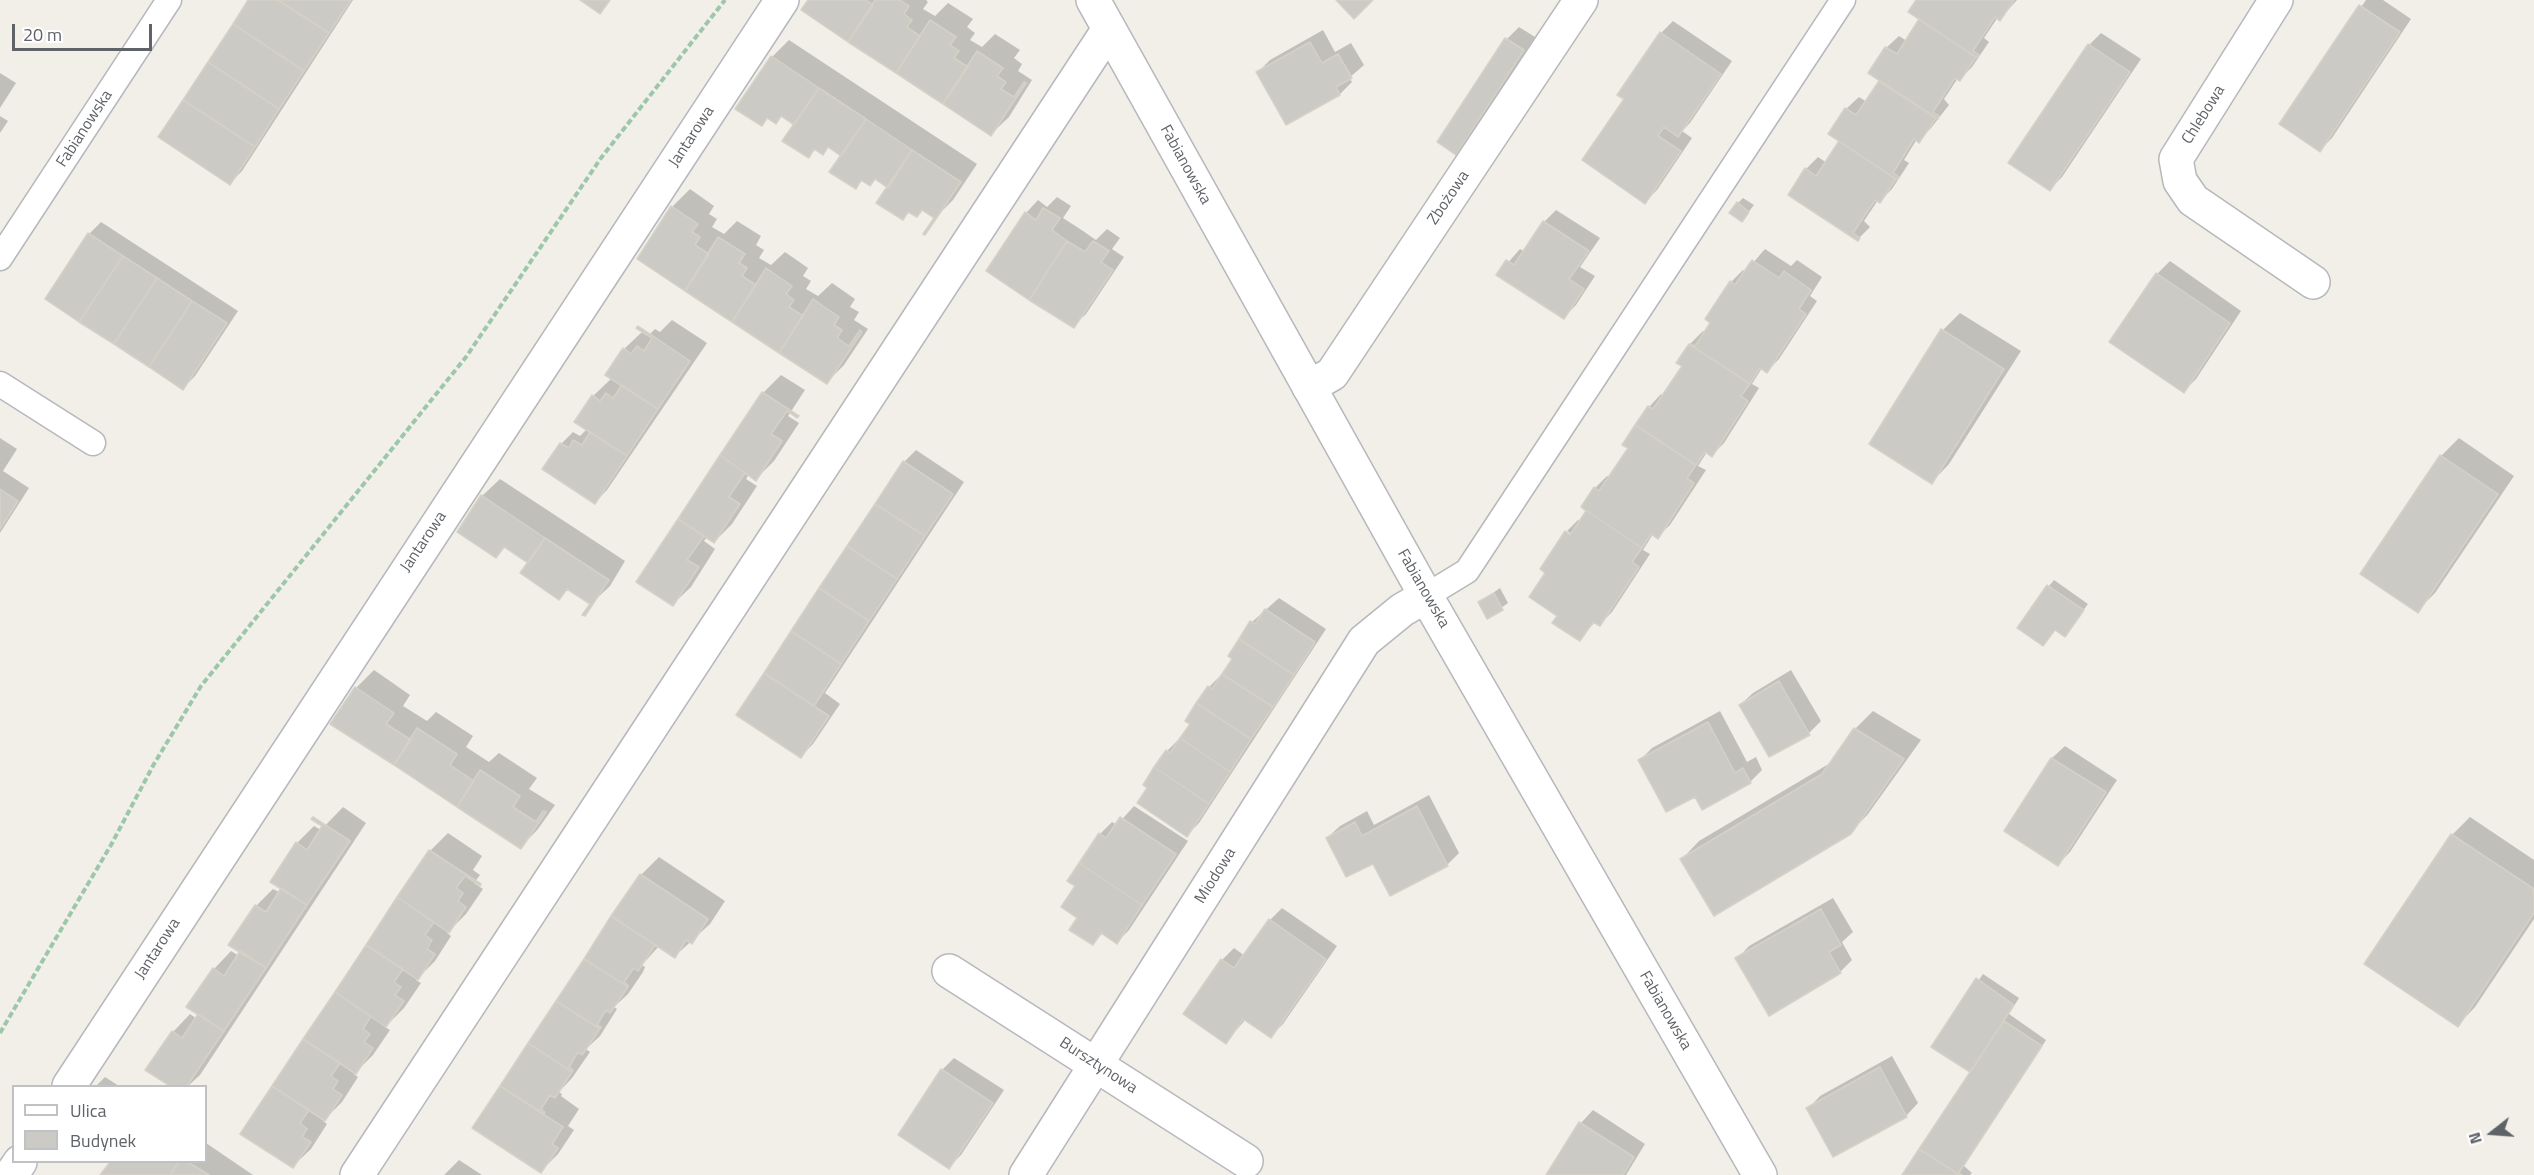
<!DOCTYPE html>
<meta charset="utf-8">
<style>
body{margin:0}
#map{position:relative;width:2534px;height:1175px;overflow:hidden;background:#f1efe8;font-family:"Titillium Web",sans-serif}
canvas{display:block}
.legend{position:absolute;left:12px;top:1085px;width:195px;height:78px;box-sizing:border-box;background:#fff;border:2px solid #bfc1c3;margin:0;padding:8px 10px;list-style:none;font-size:18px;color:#5f6368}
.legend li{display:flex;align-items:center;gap:12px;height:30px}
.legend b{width:30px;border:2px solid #bfc1c3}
.north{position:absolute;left:2462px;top:1103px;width:60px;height:60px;-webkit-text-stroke:4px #fff;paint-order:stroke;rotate:253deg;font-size:16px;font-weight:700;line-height:24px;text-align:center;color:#5f6368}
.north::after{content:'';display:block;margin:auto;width:21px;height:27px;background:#5f6368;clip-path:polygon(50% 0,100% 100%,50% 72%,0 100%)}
.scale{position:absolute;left:12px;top:24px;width:140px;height:27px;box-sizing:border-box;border:3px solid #5f6368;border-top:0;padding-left:8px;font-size:18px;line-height:21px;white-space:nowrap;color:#5f6368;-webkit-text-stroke:4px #fff;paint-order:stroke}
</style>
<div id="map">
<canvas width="2534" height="1175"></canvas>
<ul class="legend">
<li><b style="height:8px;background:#fff"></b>Ulica</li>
<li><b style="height:16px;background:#cccac5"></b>Budynek</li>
</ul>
<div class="north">N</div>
<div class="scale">20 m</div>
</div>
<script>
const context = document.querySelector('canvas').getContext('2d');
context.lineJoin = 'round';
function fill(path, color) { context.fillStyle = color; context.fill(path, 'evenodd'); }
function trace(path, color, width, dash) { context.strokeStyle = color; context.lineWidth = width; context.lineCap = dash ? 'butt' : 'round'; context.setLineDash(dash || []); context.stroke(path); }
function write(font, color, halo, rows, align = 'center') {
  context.font = font + ' "Titillium Web",sans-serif'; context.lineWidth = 6; context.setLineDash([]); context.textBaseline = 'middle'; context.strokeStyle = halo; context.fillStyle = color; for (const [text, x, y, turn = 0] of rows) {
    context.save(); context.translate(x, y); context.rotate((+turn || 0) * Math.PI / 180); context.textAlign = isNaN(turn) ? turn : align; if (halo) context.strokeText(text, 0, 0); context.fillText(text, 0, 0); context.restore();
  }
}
fill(new Path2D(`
 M 250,0 L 353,0 L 242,171 L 230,183 Z
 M 810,0 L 926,0 L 928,2 L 923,9 L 935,16 L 948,3 L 973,19 L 967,27 L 975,33 L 970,40 L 982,47 L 995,34 L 1020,50 L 1014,58 L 1022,64 L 1018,71 L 1032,80 L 1009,117 L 991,134 Z
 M 1918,0 L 2017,0 L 2000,19 L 1998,17 L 1984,38 L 1989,42 L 1972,67 L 1960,79 L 1958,78 L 1944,99 L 1949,105 L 1931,128 L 1919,141 L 1917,139 L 1904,160 L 1909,163 L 1892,189 L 1880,201 L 1878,200 L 1864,221 L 1870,227 L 1858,239 L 1790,194 L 1806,169 L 1818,157 L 1827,163 L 1841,141 L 1830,133 L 1846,109 L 1859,97 L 1867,102 L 1882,81 L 1870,73 L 1886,48 L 1899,36 L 1907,41 L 1921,19 Z
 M 2366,0 L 2383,0 L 2411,19 L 2332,138 L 2320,150 L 2282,123 Z
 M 1673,21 L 1732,61 L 1690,123 L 1682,131 L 1692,138 L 1657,190 L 1645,202 L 1626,99 L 1661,33 Z
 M 1519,27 L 1535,37 L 1467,141 L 1455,153 L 1439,142 L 1507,39 Z
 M 1323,30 L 1335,52 L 1351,43 L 1364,65 L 1349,78 L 1352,82 L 1340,94 L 1287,123 L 1258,72 L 1270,60 Z
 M 2101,33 L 2141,59 L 2062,177 L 2050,189 L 2089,45 Z
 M 789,40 L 977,164 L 953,200 L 936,217 L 923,209 L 910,211 L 903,218 L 889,186 L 876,177 L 863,180 L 856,187 L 842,155 L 829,146 L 822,153 L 816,149 L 809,156 L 795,124 L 782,115 L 775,122 L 769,117 L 762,125 L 772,57 Z
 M 0,73 L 16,83 L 0,108 Z
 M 0,116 L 8,121 L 0,133 Z
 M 690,189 L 714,206 L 709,214 L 717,219 L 712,227 L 724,234 L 737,221 L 761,236 L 756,245 L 764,250 L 759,258 L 771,265 L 785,252 L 808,268 L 803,276 L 811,281 L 806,289 L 818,296 L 832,283 L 855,299 L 850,307 L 859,312 L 854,320 L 868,329 L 844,365 L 827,382 L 639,258 L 672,207 Z
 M 1057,197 L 1071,206 L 1063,218 L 1080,229 L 1096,240 L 1107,229 L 1120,238 L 1112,249 L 1124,257 L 1086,314 L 1073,326 L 988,271 L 1026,213 L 1038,200 L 1047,207 Z
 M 1743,198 L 1754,205 L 1747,214 L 1738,203 Z
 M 1556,210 L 1600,238 L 1580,267 L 1595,276 L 1576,305 L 1564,317 L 1498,274 L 1520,249 L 1525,252 L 1544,222 Z
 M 101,222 L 238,311 L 195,376 L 183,388 L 47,298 L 89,234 Z
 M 1765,249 L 1791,266 L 1797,260 L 1822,277 L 1810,296 L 1817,301 L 1779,359 L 1767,371 L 1762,368 L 1752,384 L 1759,388 L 1724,443 L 1712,455 L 1707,452 L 1698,466 L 1706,470 L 1670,525 L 1657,537 L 1653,534 L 1643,550 L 1650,554 L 1612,612 L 1600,624 L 1595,622 L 1580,639 L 1559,616 L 1547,572 L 1542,569 L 1567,532 L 1567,534 L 1577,538 L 1567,531 L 1578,520 L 1581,522 L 1588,511 L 1595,488 L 1607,476 L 1610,478 L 1630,448 L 1624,444 L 1649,407 L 1661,394 L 1664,396 L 1684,366 L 1679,363 L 1691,343 L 1703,331 L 1705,333 L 1731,282 L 1743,270 L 1745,272 Z
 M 2170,261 L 2241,311 L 2196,379 L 2184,391 L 2111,342 L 2157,274 Z
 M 1960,313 L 2021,351 L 1949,464 L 1932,482 L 1943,330 Z
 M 672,320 L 707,343 L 607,490 L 595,502 L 561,444 L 573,432 L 580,436 L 587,429 L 593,396 L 612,378 L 624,349 L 642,332 L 648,336 L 655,329 L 660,332 Z
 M 781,375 L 805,390 L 788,416 L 799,423 L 774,461 L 756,479 L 749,474 L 746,479 L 757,486 L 732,524 L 714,542 L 707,537 L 704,541 L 715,549 L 691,587 L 673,604 L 638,582 L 763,393 Z
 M 0,438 L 17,449 L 3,471 L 29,488 L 0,533 Z
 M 2459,438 L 2514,476 L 2435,593 L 2417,611 L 2441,456 Z
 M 916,450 L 964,482 L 825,693 L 840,704 L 813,744 L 801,756 L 738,715 L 904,462 Z
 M 500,479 L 625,561 L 610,586 L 592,603 L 569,588 L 559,598 L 529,562 L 505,547 L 496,556 L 482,496 Z
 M 2054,580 L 2088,604 L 2065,635 L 2049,586 Z
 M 1500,588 L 1508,603 L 1488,617 L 1480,602 Z
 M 1279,598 L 1326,629 L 1199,823 L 1187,835 L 1167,751 L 1179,739 L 1181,740 L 1192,723 L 1187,720 L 1209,687 L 1221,675 L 1223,676 L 1234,659 L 1252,622 Z
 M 374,670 L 410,695 L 403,706 L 427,721 L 436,712 L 473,736 L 466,747 L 489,762 L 499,753 L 537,778 L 529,789 L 555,805 L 538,829 L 521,847 L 332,723 L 356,688 Z
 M 1791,670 L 1821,721 L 1809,733 L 1740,705 L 1753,693 Z
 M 1720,711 L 1747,762 L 1756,757 L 1762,770 L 1750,782 L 1696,795 L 1640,760 L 1652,748 Z
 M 1873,711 L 1921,740 L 1868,814 L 1850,833 L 1682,859 L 1699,841 L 1832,762 L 1855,729 Z
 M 2065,746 L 2117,780 L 2070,852 L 2058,864 L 2006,830 L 2052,758 Z
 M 1429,795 L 1459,853 L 1447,865 L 1373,862 L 1327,838 L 1340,826 L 1367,811 L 1374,825 Z
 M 1134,806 L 1188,841 L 1129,930 L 1117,942 L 1103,933 L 1093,943 L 1079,918 L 1077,886 L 1069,881 L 1100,834 L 1112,822 L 1117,825 Z
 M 343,807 L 366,823 L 200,1075 L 188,1086 L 173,1086 L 147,1070 L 173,1032 L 190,1014 L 197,1019 L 214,969 L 231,951 L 239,956 L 256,906 L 273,889 L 281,893 L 297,843 L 314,826 L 321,830 Z
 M 2470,817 L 2534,860 L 2534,919 L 2475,1007 L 2458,1025 L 2452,835 Z
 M 448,833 L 482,856 L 473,870 L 480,875 L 474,883 L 483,889 L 466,914 L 447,933 L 451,936 L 435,961 L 416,980 L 421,983 L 404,1008 L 385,1027 L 390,1030 L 373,1055 L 354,1074 L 358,1077 L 342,1102 L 323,1121 L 327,1124 L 311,1149 L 293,1166 L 243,1133 L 430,851 Z
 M 659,857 L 725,901 L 710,924 L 675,956 L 659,946 L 642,965 L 645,967 L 643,972 L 628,994 L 614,1007 L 617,1009 L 600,1036 L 586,1049 L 590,1052 L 572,1078 L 559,1092 L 562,1094 L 561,1096 L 579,1109 L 568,1126 L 574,1130 L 558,1154 L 541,1171 L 474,1128 L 641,875 Z
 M 1833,898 L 1853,932 L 1842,942 L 1852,960 L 1840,972 L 1737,959 L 1749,946 Z
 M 1282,908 L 1337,946 L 1283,1024 L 1271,1036 L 1246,1019 L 1226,1042 L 1222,960 L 1234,948 L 1245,956 L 1270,920 Z
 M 1983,974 L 2019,998 L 2009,1014 L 2046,1040 L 1964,1166 L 1972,1173 L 1970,1175 L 1904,1175 L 1972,1072 L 1933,1046 Z
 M 1892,1056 L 1918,1103 L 1906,1116 L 1808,1109 L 1820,1096 Z
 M 954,1058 L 1004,1090 L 961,1155 L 949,1167 L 942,1070 Z
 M 105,1077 L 119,1086 L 96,1086 Z
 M 1593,1110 L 1645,1144 L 1626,1175 L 1547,1175 L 1581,1123 Z
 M 206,1143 L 253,1175 L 102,1175 L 111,1162 L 206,1162 Z
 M 459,1160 L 482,1175 L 444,1175 Z`), '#0003');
const building = new Path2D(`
 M 248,0 L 278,0 L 329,33 L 304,71 L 233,24 Z
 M 278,0 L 351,0 L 329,33 Z
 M 580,0 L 610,0 L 600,14 Z
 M 808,0 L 866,0 L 873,5 L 848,42 L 801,10 Z
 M 875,0 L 900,0 L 909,6 L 904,14 L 912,20 L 907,27 L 920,36 L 896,73 L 848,42 Z
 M 1336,0 L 1373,0 L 1354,19 Z
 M 1916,0 L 2014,0 L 2000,21 L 1995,17 L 1973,51 L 1979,55 L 1977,58 L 1908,12 Z
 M 2359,5 L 2400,32 L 2320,152 L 2279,124 Z
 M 1919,19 L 1976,57 L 1960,81 L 1955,78 L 1933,112 L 1939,116 L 1938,119 L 1868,73 L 1885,47 L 1897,54 Z
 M 930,20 L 956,37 L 950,45 L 959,51 L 954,58 L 968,67 L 943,104 L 896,73 Z
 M 233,24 L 304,71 L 279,109 L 208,62 Z
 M 1660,32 L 1721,74 L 1678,137 L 1664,127 L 1658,136 L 1681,151 L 1645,204 L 1582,160 L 1624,99 L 1617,95 Z
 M 1505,38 L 1524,50 L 1456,155 L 1437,142 Z
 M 1310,42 L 1322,63 L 1338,54 L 1352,78 L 1336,87 L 1340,95 L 1286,125 L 1256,72 Z
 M 2088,44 L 2130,72 L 2050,191 L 2008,163 Z
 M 977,51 L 1003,68 L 997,76 L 1006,82 L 1001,89 L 1014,97 L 1024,82 L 1026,83 L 991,136 L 943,104 Z
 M 771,56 L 819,88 L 794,125 L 781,116 L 776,124 L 767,118 L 762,126 L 735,109 Z
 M 208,62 L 279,109 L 255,147 L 183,100 Z
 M 1879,81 L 1936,118 L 1919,143 L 1914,139 L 1893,173 L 1899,177 L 1897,180 L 1828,134 L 1845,108 L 1856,115 Z
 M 819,88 L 866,119 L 841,156 L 828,147 L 823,155 L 814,149 L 809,158 L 782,141 Z
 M 183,100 L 255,147 L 230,185 L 158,137 Z
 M 866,119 L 912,150 L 888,188 L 875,179 L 870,186 L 861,180 L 856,189 L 829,172 Z
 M 1839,141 L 1896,179 L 1880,203 L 1875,200 L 1853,233 L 1860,238 L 1858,241 L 1788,195 L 1805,168 L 1816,176 Z
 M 912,150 L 961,182 L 925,235 L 923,234 L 934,218 L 922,210 L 917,217 L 908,212 L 903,220 L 876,203 Z
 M 1737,202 L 1749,212 L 1742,222 L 1729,213 Z
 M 671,206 L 698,224 L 692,232 L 700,237 L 695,245 L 709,254 L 685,291 L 637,259 Z
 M 1043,208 L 1060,218 L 1052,230 L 1067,241 L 1029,300 L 986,271 L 1025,212 L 1036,220 Z
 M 1543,221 L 1589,251 L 1569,279 L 1584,289 L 1564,319 L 1496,275 L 1506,260 L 1514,265 Z
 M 88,233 L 123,256 L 79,322 L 45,299 Z
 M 718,237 L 745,254 L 739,263 L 747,268 L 742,276 L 756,285 L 732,322 L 685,291 Z
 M 1067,241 L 1085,252 L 1093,241 L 1109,251 L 1101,262 L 1113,270 L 1074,328 L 1029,300 Z
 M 123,256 L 157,278 L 114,344 L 79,322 Z
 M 1752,260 L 1779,278 L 1784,271 L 1811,290 L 1799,309 L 1806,314 L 1767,373 L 1760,368 L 1750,384 L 1689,344 L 1695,346 L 1710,323 L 1705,319 L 1730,281 L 1735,285 Z
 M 766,268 L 792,286 L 786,294 L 794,300 L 789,307 L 803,316 L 779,353 L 732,322 Z
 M 2156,273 L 2230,323 L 2184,393 L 2109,342 Z
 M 157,278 L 192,301 L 149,367 L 114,344 Z
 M 813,299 L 839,317 L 834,325 L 842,330 L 837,338 L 849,346 L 860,330 L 862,332 L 827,384 L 779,353 Z
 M 192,301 L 227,323 L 183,390 L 149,367 Z
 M 638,326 L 690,361 L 658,409 L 605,375 L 623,348 L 631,354 L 637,346 L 644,351 L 652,338 L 636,328 Z
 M 1941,329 L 2004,369 L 1932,484 L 1869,444 Z
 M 1689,344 L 1750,384 L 1741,396 L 1748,401 L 1712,457 L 1705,452 L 1696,465 L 1635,425 L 1648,406 L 1653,409 L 1682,366 L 1676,363 Z
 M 622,385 L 658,409 L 627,456 L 574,422 L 592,395 L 600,401 L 606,393 L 613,398 Z
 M 762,392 L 799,416 L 797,418 L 787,411 L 771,434 L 782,441 L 756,481 L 720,455 Z
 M 1635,425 L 1696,465 L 1687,478 L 1694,483 L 1658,539 L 1651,534 L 1642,548 L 1581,507 L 1594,487 L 1599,491 L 1628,448 L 1622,445 Z
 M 590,432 L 627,456 L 595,504 L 542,469 L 560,443 L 569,448 L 573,440 L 582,445 Z
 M 720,455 L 745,473 L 729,497 L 740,504 L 714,543 L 678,519 Z
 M 2440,455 L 2498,494 L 2418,613 L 2360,574 Z
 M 903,461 L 953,494 L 925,536 L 875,504 Z
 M 0,489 L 18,501 L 0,529 Z
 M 481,495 L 545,538 L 528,563 L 504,547 L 496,558 L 457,532 Z
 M 875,504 L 925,536 L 897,579 L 847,546 Z
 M 1581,507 L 1642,548 L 1632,562 L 1639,567 L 1600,626 L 1593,622 L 1580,641 L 1552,623 L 1557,616 L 1529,597 L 1545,573 L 1540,569 L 1565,531 L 1570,535 L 1586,511 Z
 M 678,519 L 704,536 L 687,560 L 699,567 L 673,606 L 636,582 Z
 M 545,538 L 609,580 L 585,616 L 582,615 L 590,604 L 567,589 L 559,600 L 520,573 Z
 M 847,546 L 897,579 L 869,621 L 819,588 Z
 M 2047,585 L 2084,610 L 2065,637 L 2055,630 L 2043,646 L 2017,628 Z
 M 819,588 L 869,621 L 841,664 L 791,631 Z
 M 1494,593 L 1503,610 L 1487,619 L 1478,602 Z
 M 1265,609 L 1315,642 L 1294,675 L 1239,639 L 1250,621 L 1255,624 Z
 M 791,631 L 841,664 L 814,706 L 764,673 Z
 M 1239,639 L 1294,675 L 1273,707 L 1222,674 L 1232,659 L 1228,656 Z
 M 764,673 L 829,716 L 801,758 L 736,715 Z
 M 1222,674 L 1273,707 L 1251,739 L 1196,703 L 1208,686 L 1212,689 Z
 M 1779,681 L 1810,735 L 1769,757 L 1739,705 Z
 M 355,687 L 394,713 L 386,724 L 411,740 L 394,765 L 330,724 Z
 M 1196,703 L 1251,739 L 1230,772 L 1180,738 L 1190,724 L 1185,721 Z
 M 1708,722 L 1735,773 L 1743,768 L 1751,783 L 1702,810 L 1695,797 L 1666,812 L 1638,760 Z
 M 417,728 L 457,754 L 450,765 L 474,781 L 457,807 L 394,765 Z
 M 1854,728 L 1904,759 L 1851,834 L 1714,916 L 1680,859 L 1822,774 Z
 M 1180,738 L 1230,772 L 1209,804 L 1154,767 L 1166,750 L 1170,753 Z
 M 2051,758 L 2106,792 L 2058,866 L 2004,831 Z
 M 1154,767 L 1209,804 L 1187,837 L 1137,803 L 1147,788 L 1143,785 Z
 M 480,770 L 520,796 L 513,807 L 536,822 L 543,811 L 546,812 L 521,849 L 457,807 Z
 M 1417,806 L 1448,866 L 1390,896 L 1373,864 L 1346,877 L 1326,838 L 1355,822 L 1362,836 Z
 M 313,817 L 350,841 L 307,905 L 270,882 L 296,842 L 307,850 L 322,826 L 311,819 Z
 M 1120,817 L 1176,854 L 1142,905 L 1079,863 L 1099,833 L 1106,838 Z
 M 2451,834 L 2534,889 L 2534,913 L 2458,1027 L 2364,964 Z
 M 429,850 L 481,884 L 480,886 L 465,876 L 456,888 L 463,893 L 458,901 L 466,907 L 449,933 L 397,897 Z
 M 1079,863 L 1142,905 L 1117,944 L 1101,933 L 1093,945 L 1069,930 L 1077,918 L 1061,907 L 1075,886 L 1067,881 Z
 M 640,874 L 708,919 L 692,944 L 686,940 L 675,958 L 611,916 Z
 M 281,888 L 307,905 L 266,968 L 228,945 L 255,905 L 266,912 Z
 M 397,897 L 434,922 L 425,935 L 432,940 L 427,949 L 435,954 L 418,980 L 366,945 Z
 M 1821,909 L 1841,945 L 1829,952 L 1841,973 L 1769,1016 L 1735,958 Z
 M 611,916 L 655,945 L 638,971 L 634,968 L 624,982 L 628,985 L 628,987 L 584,959 Z
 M 1269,919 L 1326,959 L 1271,1038 L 1243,1019 L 1226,1044 L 1183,1014 L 1221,959 L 1234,968 Z
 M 366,945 L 403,969 L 394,982 L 401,987 L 395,995 L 404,1001 L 386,1027 L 335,992 Z
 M 240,951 L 266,968 L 224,1031 L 186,1007 L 213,968 L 224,976 Z
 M 584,959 L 628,987 L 610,1013 L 606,1010 L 597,1025 L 601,1027 L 600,1029 L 556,1001 Z
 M 1976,978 L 2014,1005 L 1970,1072 L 1931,1047 Z
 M 335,992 L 371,1016 L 363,1029 L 370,1034 L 364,1042 L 373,1048 L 356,1074 L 303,1039 Z
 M 556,1001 L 600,1029 L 582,1055 L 578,1052 L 569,1067 L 573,1070 L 572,1072 L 528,1043 Z
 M 198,1014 L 224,1031 L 187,1086 L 170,1086 L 145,1070 L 172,1031 L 182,1038 Z
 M 2004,1021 L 2042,1046 L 1958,1174 L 1919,1149 Z
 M 303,1039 L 340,1063 L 331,1076 L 338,1081 L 333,1089 L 342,1095 L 325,1121 L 272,1086 Z
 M 528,1043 L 572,1072 L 555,1098 L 550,1095 L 541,1109 L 545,1112 L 544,1114 L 500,1086 Z
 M 1880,1067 L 1907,1117 L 1833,1157 L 1806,1108 Z
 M 941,1069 L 993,1103 L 949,1169 L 898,1135 Z
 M 272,1086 L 309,1110 L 300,1123 L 307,1129 L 302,1137 L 311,1142 L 293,1168 L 240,1134 Z
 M 500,1086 L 563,1127 L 552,1144 L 558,1148 L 541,1173 L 472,1128 Z
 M 1579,1122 L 1634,1157 L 1623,1175 L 1546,1175 Z
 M 1919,1149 L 1958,1174 L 1959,1173 L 1962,1175 L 1902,1175 Z
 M 110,1162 L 179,1162 L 170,1175 L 100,1175 Z
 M 179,1162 L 188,1162 L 209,1175 L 170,1175 Z`);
fill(building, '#cccac5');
trace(building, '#d6d1c6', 1.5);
const service = new Path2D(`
 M 0,258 L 169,0
 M 0,384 L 93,443
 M 1426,596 L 1467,571 L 1843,0`);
const minor = new Path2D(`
 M 2276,0 L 2176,159 L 2180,181 L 2193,200 L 2313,282
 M 1309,387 L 1332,374 L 1581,0
 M 949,971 L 1246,1161
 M 69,1086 L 782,0
 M 11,1175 L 20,1162
 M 357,1175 L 1109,29
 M 1026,1175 L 1364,641 L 1402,610 L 1426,596`);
const tertiary = new Path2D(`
 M 1093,0 L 1426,596 L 1760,1175`);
trace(service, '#b5b8bc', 27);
trace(minor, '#b5b8bc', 36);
trace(tertiary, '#b5b8bc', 36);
trace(new Path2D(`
 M 0,1033 L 111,845 L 154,764 L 201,686 L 466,357 L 601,158 L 725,0`), '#9cc7a9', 4, [6, 3]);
trace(service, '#fff', 24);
trace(minor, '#fff', 33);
trace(tertiary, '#fff', 33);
write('16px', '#5f6368', '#fff', [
 ["Chlebowa",2204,115,-58],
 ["Fabianowska",85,129,-57],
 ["Jantarowa",692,137,-57],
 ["Fabianowska",1185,165,61],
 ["Zbożowa",1449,198,-56],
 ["Jantarowa",424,542,-56],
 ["Fabianowska",1423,589,60],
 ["Miodowa",1216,876,-58],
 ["Jantarowa",158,949,-57],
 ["Fabianowska",1665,1011,60],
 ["Bursztynowa",1098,1066,33]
]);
</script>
